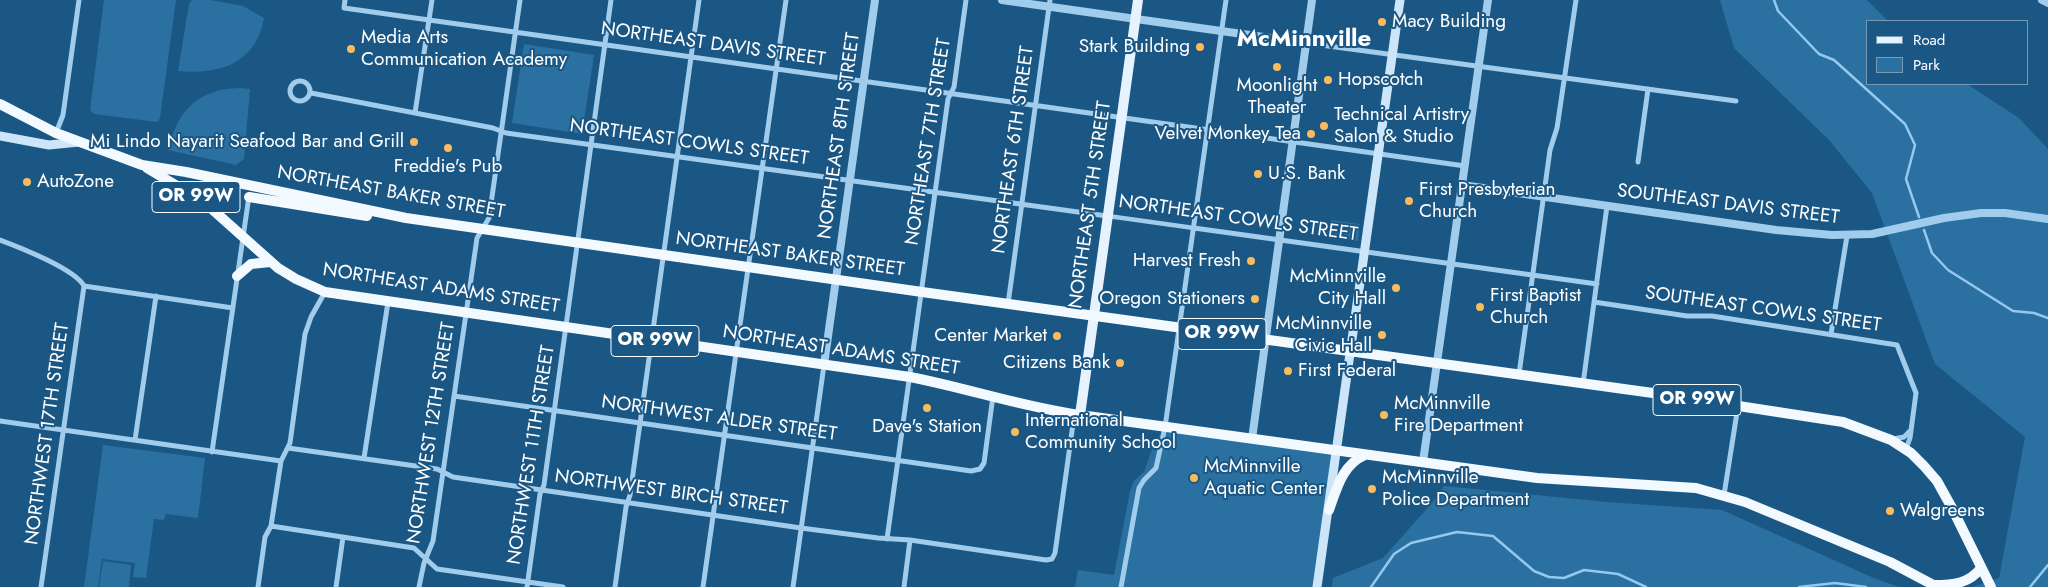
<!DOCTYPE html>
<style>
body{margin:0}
#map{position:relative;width:2048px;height:587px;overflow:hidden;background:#1b5784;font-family:Jost,sans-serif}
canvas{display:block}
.legend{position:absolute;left:1866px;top:20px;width:162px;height:65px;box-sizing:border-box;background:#1b5784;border:1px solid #769ab5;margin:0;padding:6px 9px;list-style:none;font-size:15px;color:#fff}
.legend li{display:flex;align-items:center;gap:10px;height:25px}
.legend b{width:25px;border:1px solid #769ab5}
</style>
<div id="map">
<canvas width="2048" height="587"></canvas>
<ul class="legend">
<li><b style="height:6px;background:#e6f3ff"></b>Road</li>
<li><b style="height:14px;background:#2a70a1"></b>Park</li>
</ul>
</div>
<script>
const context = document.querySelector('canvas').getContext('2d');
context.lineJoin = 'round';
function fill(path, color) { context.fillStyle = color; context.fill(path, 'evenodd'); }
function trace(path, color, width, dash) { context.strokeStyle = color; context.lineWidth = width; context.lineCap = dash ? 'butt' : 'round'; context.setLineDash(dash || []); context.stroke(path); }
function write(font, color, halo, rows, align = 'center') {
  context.font = font + ' Jost,sans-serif'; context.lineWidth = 4; context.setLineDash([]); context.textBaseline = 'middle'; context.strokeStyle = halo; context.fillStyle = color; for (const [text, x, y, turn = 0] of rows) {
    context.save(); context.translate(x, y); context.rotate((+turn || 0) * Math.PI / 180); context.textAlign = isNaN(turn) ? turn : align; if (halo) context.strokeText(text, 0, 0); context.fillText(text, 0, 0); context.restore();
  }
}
fill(new Path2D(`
 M 104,0 L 176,0 L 160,118 L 157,122 L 94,114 L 90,110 Z
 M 192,0 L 211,0 L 243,6 L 264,18 C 256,64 219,75 178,71 L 189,4 Z
 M 1720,0 L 1867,0 L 1888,21 L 1867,21 L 1867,84 L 1967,84 L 2019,118 L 2048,149 L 2048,587 L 1972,587 L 1999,578 L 2025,437 L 1935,364 L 1872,193 L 1829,140 L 1734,48 Z
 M 524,44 L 594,55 L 582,134 L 512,123 Z
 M 239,88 L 250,89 L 244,159 L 236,165 L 168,150 C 177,111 198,89 239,88 Z
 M 1331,220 L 1360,224 L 1358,241 L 1329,237 Z
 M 1165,427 L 1337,450 L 1316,587 L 1075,587 L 1078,570 L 1114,575 L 1130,491 L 1134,481 L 1144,472 L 1152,449 Z
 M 103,445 L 205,458 L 198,518 L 166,514 L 164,520 L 154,519 L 146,578 L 133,577 L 135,563 L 102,559 L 98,587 L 84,587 Z
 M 1444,486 L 1607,502 L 1722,510 L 1874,578 L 1899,587 L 1332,587 L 1333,578 L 1383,558 L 1431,504 Z
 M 103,561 L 131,565 L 129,587 L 99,587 Z`), '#2a70a1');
trace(new Path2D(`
 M 1774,0 L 1778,11 L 1819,54 L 1834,60 L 1905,124 L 1915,145 L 1906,179 L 1919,217
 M 1924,230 L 1932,253 L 1948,270 L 2013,311 L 2034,313 L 2048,318
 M 1371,587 L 1394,554 L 1411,543 L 1457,532 L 1493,536 L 1534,571 L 1549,577 L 1564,578 L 1584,570 L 1618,574 L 1646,587
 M 1799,587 L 1835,583 L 1866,587
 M 2030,587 L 2048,565`), '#94c9ed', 2.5);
trace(new Path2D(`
 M 1108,216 L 1194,228`), '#a1cceb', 4.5);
trace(new Path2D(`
 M 345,0 L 344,8 L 1465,166
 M 1306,43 L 1736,101
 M290 91a10 10 0 1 1 20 0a10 10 0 1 1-20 0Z
 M 311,93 L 493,128 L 506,133 L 1107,216
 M 415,113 L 432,0
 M 56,133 L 63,115 L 79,0
 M 1638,162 L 1648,89
 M 1194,228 L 1597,284
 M 0,240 C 19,247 75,269 84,286
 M 84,286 L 233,308
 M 1594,302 L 1687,316 L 1712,316 L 1897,345 L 1916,393 L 1910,438 L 1906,449
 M 1008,304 L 1050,0
 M 1831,334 L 1847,236
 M 1519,374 L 1550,150 L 1557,128 L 1576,0
 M 1583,384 L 1607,206
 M 454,396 L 971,471 L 980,469 L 984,463 L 993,396
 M 0,421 L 281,461
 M 1893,439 L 1904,437 L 1910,431
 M 135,440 L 156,296
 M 288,448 L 437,469 L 453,477 L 801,528 L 878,538 L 910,540 L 1046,560 L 1052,559 L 1055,553 L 1073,424 L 1079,415
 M 212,452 L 249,196
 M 364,458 L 388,302
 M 1724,495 L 1738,406
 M 271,526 L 414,548 L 437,569 L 563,587
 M 887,539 L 948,99 L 954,87 L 966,0
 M 41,587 L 84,286
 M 258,587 L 265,537 L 271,526 L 281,461 L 290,443 L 305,334 L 311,317 L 325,292
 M 336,587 L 343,537
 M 419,587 L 424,563 L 433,541 L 477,238 L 489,218 L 520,0
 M 527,587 L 540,494 L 544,485 L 611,0
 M 615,587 L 626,507 L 630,495 L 699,0
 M 703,587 L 786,0
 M 793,587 L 824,365
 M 904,587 L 910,540
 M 1121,587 L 1139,488 L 1144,480 L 1156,468 L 1165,427 L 1226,0`), '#a1cceb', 5);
trace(new Path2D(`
 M 1002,0 L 1306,43
 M 2042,0 L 2048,3
 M 1462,185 L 1776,230 L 1832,235 L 1872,234 L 1944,218 L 1981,213 L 2005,213 L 2048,219
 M 824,365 L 875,0
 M 1252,439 L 1312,0
 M 1423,462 L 1488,0`), '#a1cceb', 8);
trace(new Path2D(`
 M 0,136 L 49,145 L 79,142
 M 1317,587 L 1400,0`), '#cde5f8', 9);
trace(new Path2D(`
 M 1080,415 L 1138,0`), '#e6f3ff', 10);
trace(new Path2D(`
 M 0,104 L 56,133 L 142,165 L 186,172 L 406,218 L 922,292 L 1660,394 L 1843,422 L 1891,440 L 1911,453 L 1924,466 L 1937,481 L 1952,508 L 1991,587
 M 147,168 L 204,202 L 278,268 L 296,279 L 325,292 L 910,377 C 967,388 1022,407 1080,415 L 1537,478 L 1696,488 L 1745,502 L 1890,562 L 1937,587
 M 249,197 L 367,216
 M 237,276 L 251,264 L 270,262
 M 1329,510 C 1337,488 1342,465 1365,455
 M 1934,585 C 1952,585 1969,584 1981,568`), '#f2f9ff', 10);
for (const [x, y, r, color] of [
 [1382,22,5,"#fcba5e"],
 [1200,47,5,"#fcba5e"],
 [351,49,5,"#fcba5e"],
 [1277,67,5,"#fcba5e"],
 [1328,80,5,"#fcba5e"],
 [1324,126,5,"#fcba5e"],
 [1311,134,5,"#fcba5e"],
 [414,142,5,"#fcba5e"],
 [448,148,5,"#fcba5e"],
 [1258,174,5,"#fcba5e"],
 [27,182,5,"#fcba5e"],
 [1409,201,5,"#fcba5e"],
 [1251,261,5,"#fcba5e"],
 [1396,288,5,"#fcba5e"],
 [1255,299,5,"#fcba5e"],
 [1480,307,5,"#fcba5e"],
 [1382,335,5,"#fcba5e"],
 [1057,336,5,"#fcba5e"],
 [1120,363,5,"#fcba5e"],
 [1288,371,5,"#fcba5e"],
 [927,408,5,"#fcba5e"],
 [1384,415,5,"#fcba5e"],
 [1015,432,5,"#fcba5e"],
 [1194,478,5,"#fcba5e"],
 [1372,489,5,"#fcba5e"],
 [1890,511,5,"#fcba5e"]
]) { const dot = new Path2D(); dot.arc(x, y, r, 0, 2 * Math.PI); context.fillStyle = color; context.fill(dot); trace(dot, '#1b5784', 2); }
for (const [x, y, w] of [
 [196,197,88],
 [1222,334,88],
 [655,341,88],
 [1697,400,88]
]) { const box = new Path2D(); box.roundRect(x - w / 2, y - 15.5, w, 31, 4); context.fillStyle = '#1b5784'; context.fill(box); trace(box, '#fff', 1); }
write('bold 18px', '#fff', null, [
 ["OR 99W",196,197],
 ["OR 99W",1222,334],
 ["OR 99W",655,341],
 ["OR 99W",1697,400]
]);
write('19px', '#fff', '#1b5784', [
 ["Macy Building",1392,22],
 ["Media Arts",361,38],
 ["Communication Academy",361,60],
 ["Stark Building",1190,47,"right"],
 ["Hopscotch",1338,80],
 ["Moonlight",1277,86,"center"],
 ["Theater",1277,108,"center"],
 ["Technical Artistry",1334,115],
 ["Salon & Studio",1334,137],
 ["Velvet Monkey Tea",1301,134,"right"],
 ["Mi Lindo Nayarit Seafood Bar and Grill",404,142,"right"],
 ["Freddie's Pub",448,167,"center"],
 ["U.S. Bank",1268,174],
 ["AutoZone",37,182],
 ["First Presbyterian",1419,190],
 ["Church",1419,212],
 ["Harvest Fresh",1241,261,"right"],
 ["McMinnville",1386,277,"right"],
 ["City Hall",1386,299,"right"],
 ["First Baptist",1490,296],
 ["Church",1490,318],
 ["Oregon Stationers",1245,299,"right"],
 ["McMinnville",1372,324,"right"],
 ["Civic Hall",1372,346,"right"],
 ["Center Market",1047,336,"right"],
 ["Citizens Bank",1110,363,"right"],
 ["First Federal",1298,371],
 ["McMinnville",1394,404],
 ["Fire Department",1394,426],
 ["International",1025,421],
 ["Community School",1025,443],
 ["Dave's Station",927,427,"center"],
 ["McMinnville",1204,467],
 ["Aquatic Center",1204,489],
 ["McMinnville",1382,478],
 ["Police Department",1382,500],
 ["Walgreens",1900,511]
], 'left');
write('19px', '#fff', '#1b5784', [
 ["NORTHEAST DAVIS STREET",713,45,8],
 ["NORTHEAST 8TH STREET",840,136,-82],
 ["NORTHEAST 7TH STREET",929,142,-81],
 ["NORTHEAST COWLS STREET",689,143,8],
 ["NORTHEAST 6TH STREET",1014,150,-82],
 ["NORTHEAST BAKER STREET",391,193,10],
 ["NORTHEAST 5TH STREET",1091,205,-82],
 ["SOUTHEAST DAVIS STREET",1728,205,7],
 ["NORTHEAST COWLS STREET",1238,219,8],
 ["NORTHEAST BAKER STREET",790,255,8],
 ["NORTHEAST ADAMS STREET",441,289,9],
 ["SOUTHEAST COWLS STREET",1763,310,8],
 ["NORTHEAST ADAMS STREET",841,351,9],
 ["NORTHWEST ALDER STREET",719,419,8],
 ["NORTHWEST 12TH STREET",432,433,-81],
 ["NORTHWEST 17TH STREET",48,434,-82],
 ["NORTHWEST 11TH STREET",532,455,-81],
 ["NORTHWEST BIRCH STREET",671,493,8]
]);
write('bold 24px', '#fff', '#1b5784', [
 ["McMinnville",1304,40]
]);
</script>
